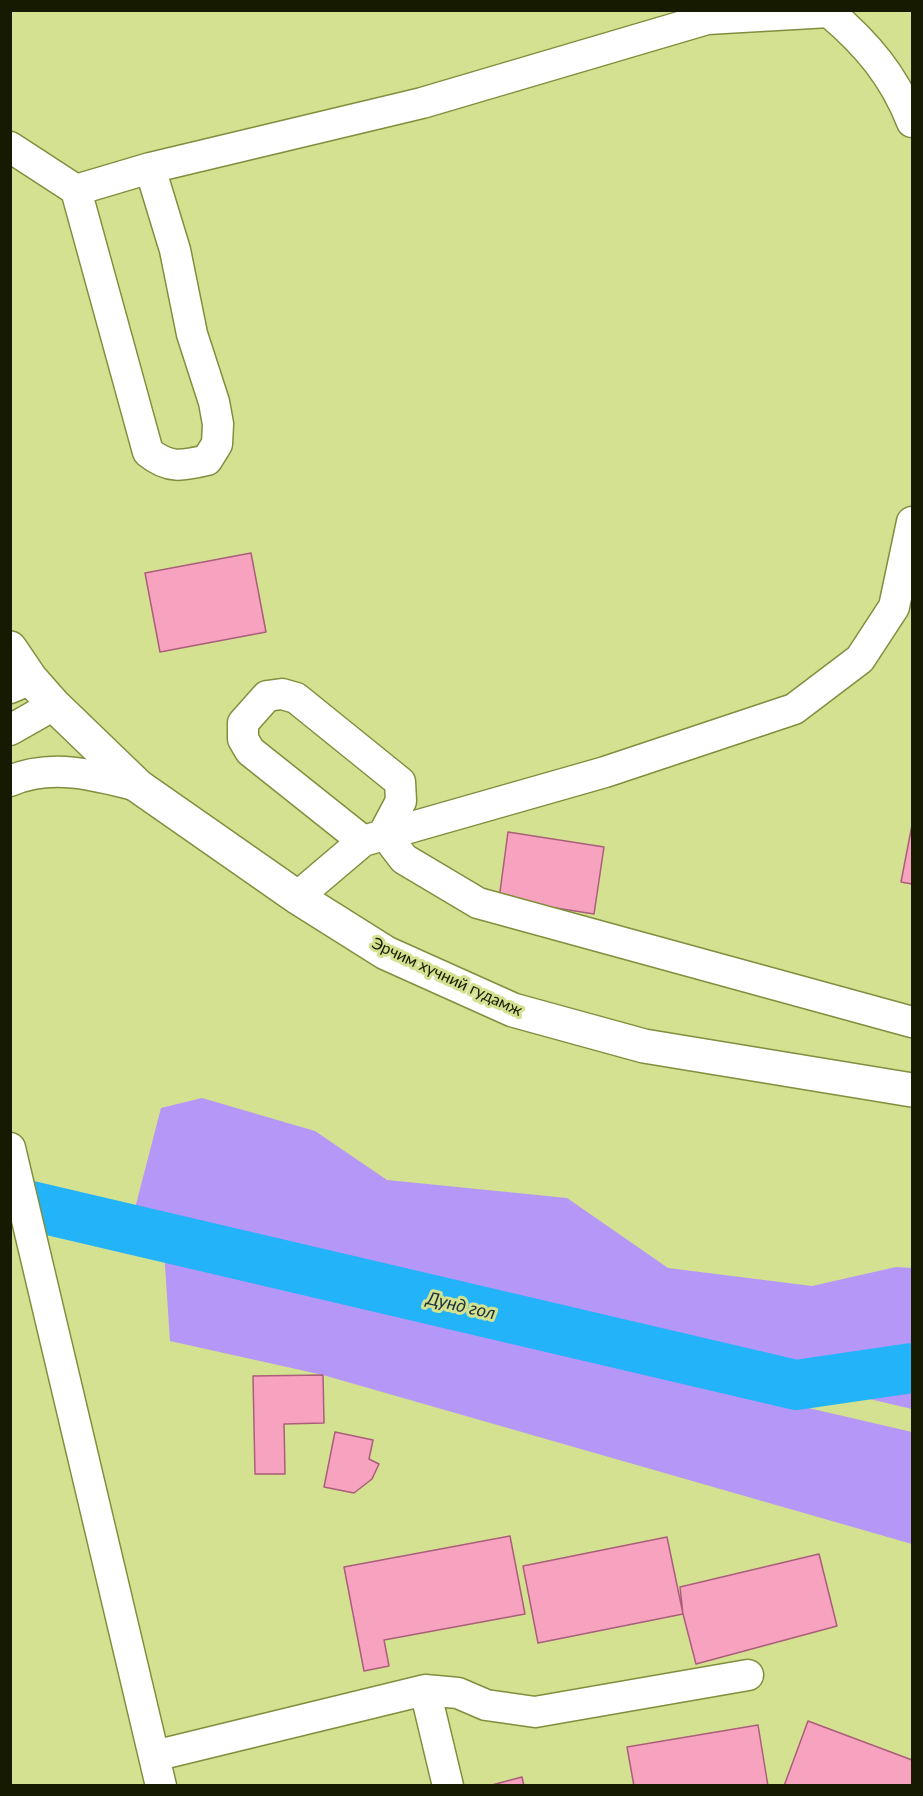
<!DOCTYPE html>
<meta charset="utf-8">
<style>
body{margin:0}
#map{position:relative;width:923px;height:1796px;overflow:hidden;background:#d3e190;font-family:Lato,sans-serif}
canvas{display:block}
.frame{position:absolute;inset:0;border:12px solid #161a00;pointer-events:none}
</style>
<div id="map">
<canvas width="923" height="1796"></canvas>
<div class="frame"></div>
</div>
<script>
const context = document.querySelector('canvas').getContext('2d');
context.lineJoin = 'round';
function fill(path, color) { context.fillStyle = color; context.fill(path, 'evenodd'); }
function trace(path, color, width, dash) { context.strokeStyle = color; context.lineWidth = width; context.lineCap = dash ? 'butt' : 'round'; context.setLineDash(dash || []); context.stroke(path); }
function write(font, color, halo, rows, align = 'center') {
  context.font = font + ' Lato,sans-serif'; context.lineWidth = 6; context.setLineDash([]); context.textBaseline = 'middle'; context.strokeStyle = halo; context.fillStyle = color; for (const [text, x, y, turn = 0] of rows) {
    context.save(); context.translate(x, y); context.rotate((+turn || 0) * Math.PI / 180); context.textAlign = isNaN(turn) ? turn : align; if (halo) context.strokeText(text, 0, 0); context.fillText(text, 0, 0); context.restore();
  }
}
fill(new Path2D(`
 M 202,1098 L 315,1131 L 387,1180 L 567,1198 L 668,1268 L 812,1286 L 896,1267 L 912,1268 L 912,1409 L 253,1254 L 133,1216 L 161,1108 Z
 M 164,1250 L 623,1365 L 912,1432 L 912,1544 L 323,1375 L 170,1341 Z`), '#b497f6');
trace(new Path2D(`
 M 10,1201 L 796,1385 L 912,1368`), '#23b3f9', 50);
const building = new Path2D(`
 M 251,553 L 266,632 L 160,652 L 145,573 Z
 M 912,825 L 912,884 L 901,882 Z
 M 508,832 L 604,847 L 594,914 L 499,899 Z
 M 323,1375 L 324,1423 L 284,1424 L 285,1474 L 255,1474 L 253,1376 Z
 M 335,1432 L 373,1440 L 369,1459 L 379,1464 L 372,1479 L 354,1493 L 324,1487 Z
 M 510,1536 L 525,1614 L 384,1640 L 389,1666 L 364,1671 L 344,1567 Z
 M 667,1537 L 683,1614 L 538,1643 L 523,1566 Z
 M 819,1554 L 837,1626 L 696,1664 L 683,1614 L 680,1587 Z
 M 808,1721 L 912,1760 L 912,1786 L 784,1786 Z
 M 758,1725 L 768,1786 L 634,1786 L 627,1747 Z
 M 522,1777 L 524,1786 L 488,1786 Z`);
fill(building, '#f7a3c0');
trace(building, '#ab5e7b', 1.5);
const minor = new Path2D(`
 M 10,147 L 76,190 L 150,168 L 422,103 L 707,19 L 829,12 C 867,44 894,76 912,122
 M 76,190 L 148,452 C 169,469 182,466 207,460 L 217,444 L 218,424 L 214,402 L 192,334 L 175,250 L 150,168
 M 10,688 L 31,679
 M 10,730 L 54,705
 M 10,781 C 51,763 96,775 138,786
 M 384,833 L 404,859 L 478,903 L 912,1022
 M 363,841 L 250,751 L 243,739 L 243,723 L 267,696 L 282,694 L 296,698 L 400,782 L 401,801 L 384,833
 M 297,897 L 363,841 L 605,772 L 794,709 L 860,659 L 894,607 L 912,522
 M 10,1148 L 161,1786
 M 425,1690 L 448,1786
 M 154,1756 L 425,1690 L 458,1693 L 486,1705 L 535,1712 L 748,1675`);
const major = new Path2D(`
 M 10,648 L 31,679 L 54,705 L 138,786 L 297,897 L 386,953 L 513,1010 L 644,1046 L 912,1090`);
trace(minor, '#818e3e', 33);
trace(major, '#818e3e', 36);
trace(minor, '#fff', 30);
trace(major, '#fff', 33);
write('16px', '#161a00', '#d3e190', [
 ["Эрчим хүчний гудамж",447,977,25]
]);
write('italic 18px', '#1b313e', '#d3e190', [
 ["Дунд гол",461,1306,13]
]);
</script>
